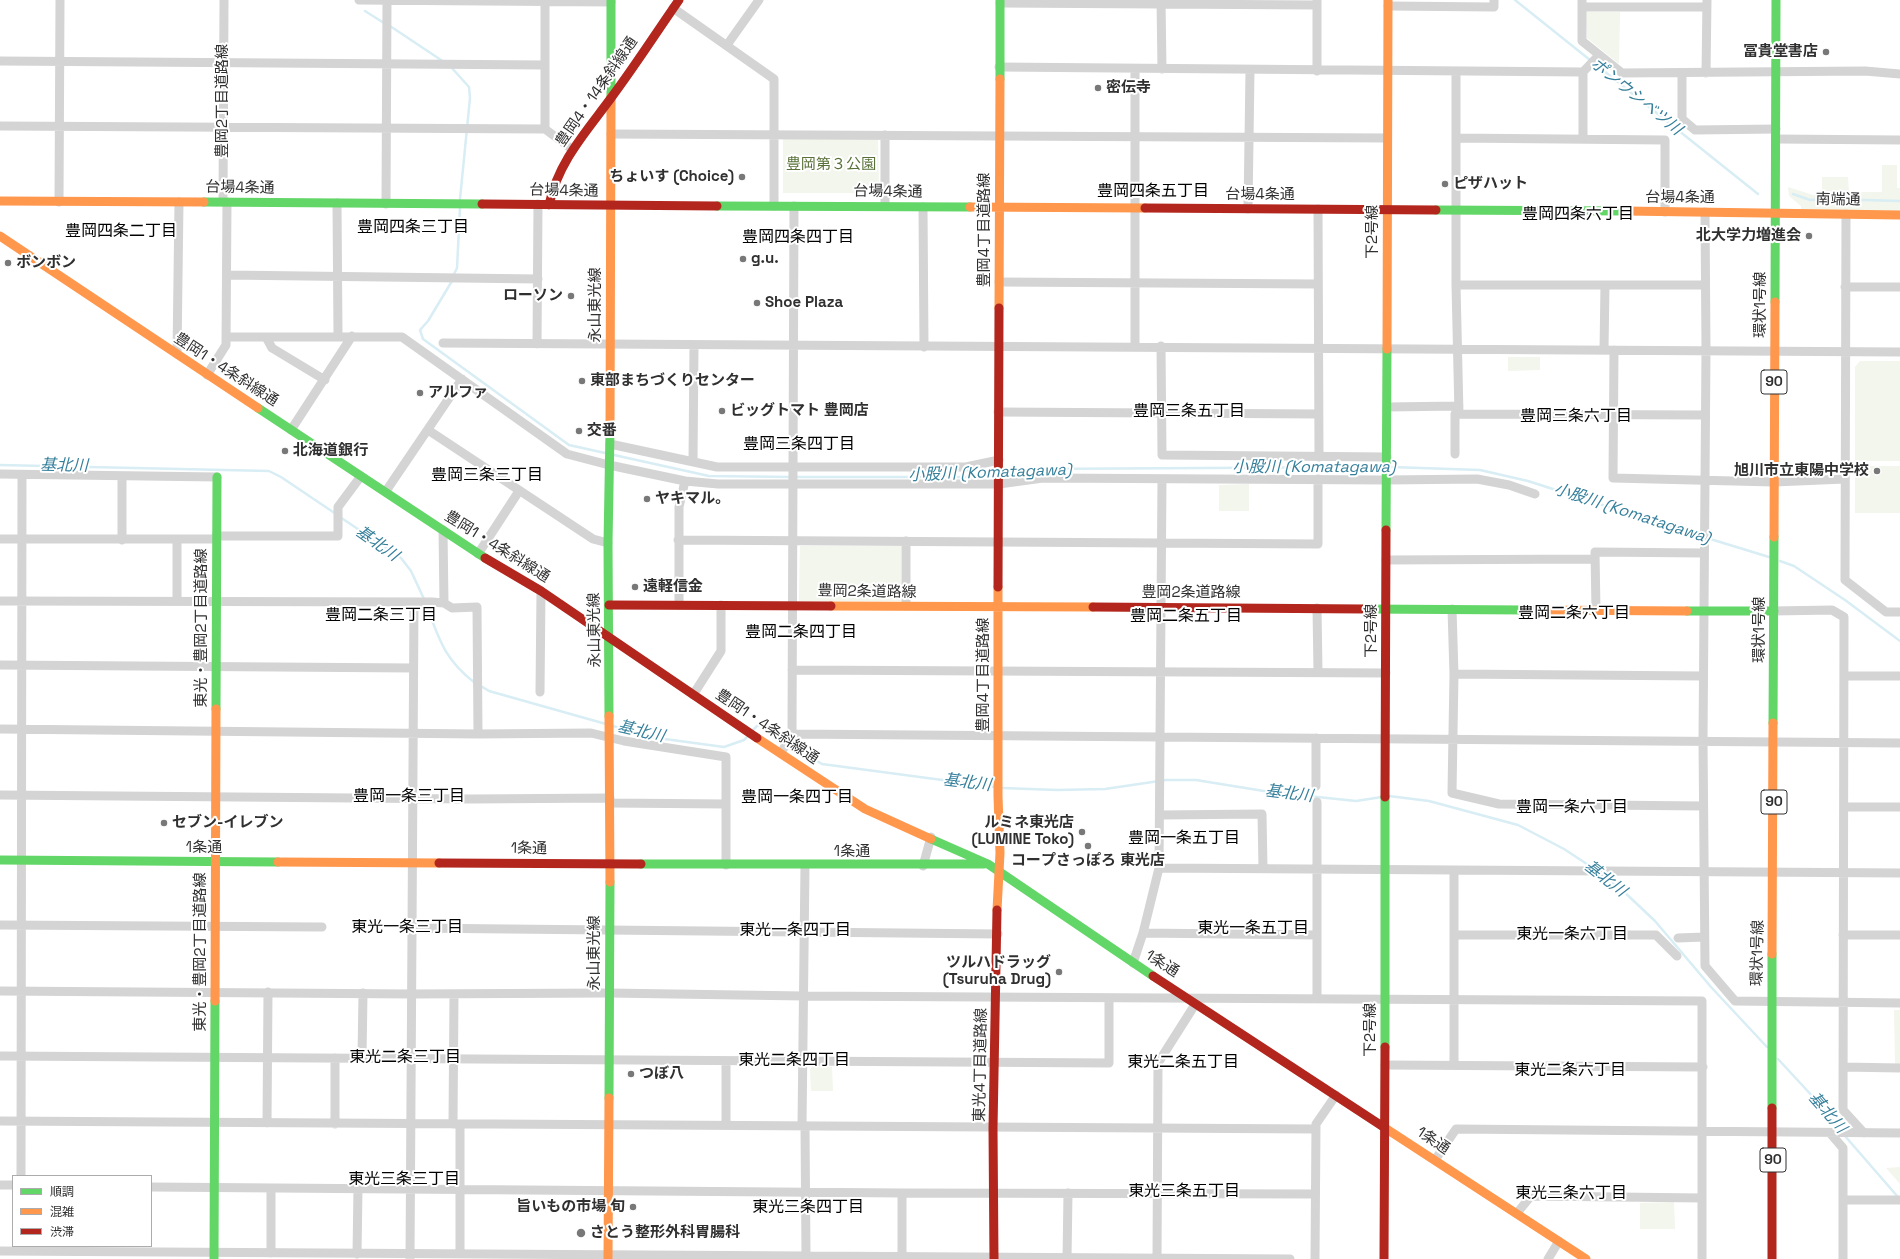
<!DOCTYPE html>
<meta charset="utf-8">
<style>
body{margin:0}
#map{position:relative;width:1900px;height:1259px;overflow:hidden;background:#fff;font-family:"Space Grotesk","Noto Sans JP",sans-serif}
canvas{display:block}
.legend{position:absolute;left:12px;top:1175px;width:140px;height:72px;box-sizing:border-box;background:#fff;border:1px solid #acacac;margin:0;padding:5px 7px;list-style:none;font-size:12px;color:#303030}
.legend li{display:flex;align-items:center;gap:8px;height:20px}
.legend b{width:20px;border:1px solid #acacac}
</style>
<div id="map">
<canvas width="1900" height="1259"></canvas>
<ul class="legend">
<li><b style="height:5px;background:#63d668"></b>順調</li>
<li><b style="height:5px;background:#ff974d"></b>混雑</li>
<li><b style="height:5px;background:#b3261e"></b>渋滞</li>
</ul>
</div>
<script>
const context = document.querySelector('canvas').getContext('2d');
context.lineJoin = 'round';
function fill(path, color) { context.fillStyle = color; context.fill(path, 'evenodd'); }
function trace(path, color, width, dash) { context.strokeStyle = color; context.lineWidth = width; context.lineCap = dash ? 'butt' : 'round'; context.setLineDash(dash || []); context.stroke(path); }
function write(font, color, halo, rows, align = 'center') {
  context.font = font + ' "Space Grotesk","Noto Sans JP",sans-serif'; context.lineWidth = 4; context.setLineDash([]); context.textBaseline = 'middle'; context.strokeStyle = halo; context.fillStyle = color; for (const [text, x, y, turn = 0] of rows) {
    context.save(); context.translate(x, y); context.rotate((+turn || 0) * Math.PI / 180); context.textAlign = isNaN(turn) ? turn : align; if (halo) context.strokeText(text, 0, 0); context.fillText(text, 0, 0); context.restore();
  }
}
fill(new Path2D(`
 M 1586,12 L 1620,12 L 1619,64 L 1587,38 Z
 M 783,138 L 878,138 L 879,193 L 783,193 Z
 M 1882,165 L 1897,165 L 1897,188 L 1900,188 L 1900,215 L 1801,213 L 1801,206 L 1789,196 L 1788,187 L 1813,195 L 1822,195 L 1822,177 L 1848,177 L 1849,192 L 1882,192 Z
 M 1508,357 L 1540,357 L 1540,370 L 1508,371 Z
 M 1860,361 L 1900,361 L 1900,461 L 1855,461 L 1855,367 Z
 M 1855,466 L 1900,466 L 1900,513 L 1855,513 Z
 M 1249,484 L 1249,511 L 1219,511 L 1219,485 Z
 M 800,546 L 901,546 L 901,601 L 799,601 Z
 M 1894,1010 L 1900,1010 L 1900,1064 L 1895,1064 Z
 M 813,1066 L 832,1067 L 833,1091 L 811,1091 L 810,1069 Z
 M 1900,1167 L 1900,1184 L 1886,1168 Z
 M 1674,1202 L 1675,1229 L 1640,1229 L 1640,1203 Z`), '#f2f6ec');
trace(new Path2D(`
 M 1515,0 L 1590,60
 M 365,11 L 384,23
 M 390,26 L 444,62
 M 1594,63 L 1758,194
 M 451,67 L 469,87 L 470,98 L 460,199
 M 1793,194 L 1810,200 L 1829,199 L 1900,201
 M 453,276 L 457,268 L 460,208
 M 452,281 L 428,321 L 420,330 L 423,339 L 569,445 L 605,453
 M 614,455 L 709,476 L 791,477
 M 0,465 L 269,471 L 281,477 L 336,514
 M 1391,467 L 1480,470 L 1528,481 L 1702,537
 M 1003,472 L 1029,469 L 1382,467
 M 796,477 L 972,477 L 994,473
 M 340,517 L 401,558 L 411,571 L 424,599
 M 1707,538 L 1769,557
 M 1780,561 L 1794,566 L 1845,600 L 1900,641
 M 426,604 C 439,639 444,659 475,683
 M 479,685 L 489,691 L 606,724
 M 613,726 L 650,737 L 724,747 L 744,740 L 747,737
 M 753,730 L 757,726 L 760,725 L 785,741
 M 789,744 L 822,764 L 995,787
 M 1002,788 L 1057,790 L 1105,789 L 1166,780 L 1196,780 L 1270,792 L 1356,801 L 1382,797
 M 1389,796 L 1429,801 L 1518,825 L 1564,849 L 1593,868
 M 1600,874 L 1620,888 L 1655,921 L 1711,987 L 1767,1047
 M 1778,1059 L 1815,1099 L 1841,1130
 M 1845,1136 L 1898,1197`), '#d8edf4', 2.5);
trace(new Path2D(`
 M 359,0 L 611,2
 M 545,0 L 545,129
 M 1161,0 L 1162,69
 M 1582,0 L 1582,41 L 1622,73 L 1865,71 L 1900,74
 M 1000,3 L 1317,5
 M 1388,6 L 1494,7 L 1494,0
 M 1582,7 L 1707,7
 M 673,8 L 774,79 L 774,206
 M 727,45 L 759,0
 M 0,61 L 545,65
 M 999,67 L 1583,72
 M 1135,69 L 1135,346
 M 1317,71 L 1317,0
 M 1682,73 L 1682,119 L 1695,130 L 1776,129
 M 1706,73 L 1707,0
 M 0,126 L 545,129 L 573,150
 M 611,134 L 1387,138
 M 885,135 L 885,206
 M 1456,138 L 1665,140 L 1665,212
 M 1583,138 L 1583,72 L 1599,55
 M 1776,139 L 1900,140
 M 59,202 L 60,0
 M 223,202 L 224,0
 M 337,203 L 338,336
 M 386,204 L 387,0
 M 923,207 L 924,347
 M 1248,209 L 1250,70
 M 1318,209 L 1319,457
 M 1705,212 L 1706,350 L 1703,741 L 1705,966 L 1735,1001 L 1900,1003
 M 1846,214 L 1845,580 L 1886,612 L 1900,612
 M 227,275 L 538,279
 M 999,282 L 1318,284
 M 1456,285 L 1705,285
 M 1845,287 L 1900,287
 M 226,337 L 402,337 L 567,454 L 609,465 L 685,481 L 718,484 L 999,484 L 1043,478 L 1387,480 L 1477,479 L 1509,485 L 1535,494
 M 266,337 L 272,348 L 325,380
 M 443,343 L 1900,352
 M 537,344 L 538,204
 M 1161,346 L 1162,455 L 1387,457
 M 1604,350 L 1605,285
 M 1614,350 L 1613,478 L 1774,482 L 1845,479
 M 177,354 L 179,202
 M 207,375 L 226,345 L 227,202
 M 1387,407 L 1459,406
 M 998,412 L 1318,414
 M 1459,414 L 1705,415
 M 291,430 L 352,336
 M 428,430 L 593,539 L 608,543
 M 610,444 L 717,467 L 966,467 L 999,460
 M 1455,454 L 1455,414 L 1459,414 L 1456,285 L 1456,71
 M 693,462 L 694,345
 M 0,474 L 217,477
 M 122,476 L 122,540
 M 386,491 L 462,379
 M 443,530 L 444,603
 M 216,536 L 338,536 L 338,507 L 361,476
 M 0,539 L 216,539
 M 177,540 L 177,601
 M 678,540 L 1318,544 L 1318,479
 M 478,554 L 519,491
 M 1386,560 L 1595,559
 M 0,601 L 432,602 L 444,603 L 452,608 L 477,607 L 478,734
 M 679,605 L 679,507 L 685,481
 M 906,606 L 906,541
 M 1317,608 L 1318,672
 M 1452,609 L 1454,674 L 1452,793 L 1499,804 L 1703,806
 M 1596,610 L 1595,552 L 1703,553
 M 1774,611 L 1832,610 L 1844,617 L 1843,1110 L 1864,1133
 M 0,665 L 413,668
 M 792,670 L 1386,673
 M 1454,674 L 1703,676
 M 1844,676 L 1900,676
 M 540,692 L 541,591
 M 693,695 L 721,651 L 721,605
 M 0,729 L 478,734 L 591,733 L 624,741 L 726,757 L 726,865
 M 792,734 L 1900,743
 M 781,753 L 792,734 L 794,206
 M 1316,786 L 1316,738
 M 0,795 L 472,799 L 610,798
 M 610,803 L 726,804
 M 1844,807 L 1900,807
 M 1160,815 L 1262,814 L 1263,868
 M 923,866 L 931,837
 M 1159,868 L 1900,873
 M 1454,870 L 1454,1065
 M 0,925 L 322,927
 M 411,928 L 998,934
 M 1143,933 L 1317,935
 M 1454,935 L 1656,935 L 1677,956
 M 1843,935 L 1900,935
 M 1678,938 L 1704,937
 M 1133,963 L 1143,933 L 1159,868 L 1162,479
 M 0,991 L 412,994 L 609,993 L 804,996 L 1702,1001 L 1702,1259
 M 1317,999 L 1317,802
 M 0,1056 L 1109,1063 L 1109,998
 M 362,1058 L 363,993
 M 1385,1065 L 1703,1067
 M 1843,1067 L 1900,1068
 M 0,1121 L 1316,1129
 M 267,1123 L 268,992
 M 335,1124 L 335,1058
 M 453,1124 L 454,994
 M 460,1124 L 460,1254
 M 726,1125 L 726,1061
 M 802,1126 L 805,865
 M 805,1126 L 806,1256
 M 1830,1133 L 1843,1148 L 1843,1259
 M 1435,1160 L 1456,1129 L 1900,1133
 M 21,1176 L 22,475
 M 0,1185 L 13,1185
 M 151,1187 L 902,1193 L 1315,1194
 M 902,1193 L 902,1257
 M 1843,1200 L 1900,1200
 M 1517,1213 L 1531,1196 L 1702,1198
 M 0,1251 L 1290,1259
 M 271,1253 L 271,1188
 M 357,1254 L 358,1188
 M 410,1259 L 414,602
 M 1067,1259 L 1068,1193
 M 1157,1259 L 1158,1063 L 1196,1003
 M 1315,1259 L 1316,1124 L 1336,1095
 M 1548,1259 L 1559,1241`), '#d4d4d4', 9);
trace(new Path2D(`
 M 1000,79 L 1000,0
 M 611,97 L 611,0
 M 204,202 L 482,204
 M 717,206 L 970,207
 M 1436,210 L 1625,211
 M 1775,302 L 1776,0
 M 258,408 L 485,558
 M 1386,530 L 1387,349
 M 1364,609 L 1527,610
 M 1687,611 L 1774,611
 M 216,709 L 217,477
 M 609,716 L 608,543 L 610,431
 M 1773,723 L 1774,537
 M 931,839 L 988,864 L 1153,976
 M 0,860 L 278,862
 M 641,864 L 984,864
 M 1385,1047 L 1385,797
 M 609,1098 L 610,882
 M 1772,1108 L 1772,954
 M 214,1259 L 215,1001`), '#63d668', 9);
trace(new Path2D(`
 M 0,201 L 204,202
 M 970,207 L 1145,208
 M 1625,211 L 1900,215
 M 0,236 L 258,408
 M 999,308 L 1000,79
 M 1387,349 L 1388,0
 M 610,431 L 611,97
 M 1774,537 L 1775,302
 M 831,606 L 1093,607
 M 1527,610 L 1687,611
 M 609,716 L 610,882
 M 757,738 L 865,809 L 931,839
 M 278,862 L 439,863
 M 997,910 L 1000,853 L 998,796 L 998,587
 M 1772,954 L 1773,723
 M 215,1001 L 216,709
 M 1382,1126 L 1586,1259
 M 608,1259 L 609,1098`), '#ff974d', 9);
trace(new Path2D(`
 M 482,204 L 717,206
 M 549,205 C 558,162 586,132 611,98 C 635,66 656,33 679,0
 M 1145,208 L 1436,210
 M 485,558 L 541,591 L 757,738
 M 998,587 L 999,308
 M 609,605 L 831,606
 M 1093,607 L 1364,609
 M 1385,797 L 1386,530
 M 439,863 L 641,864
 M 1153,976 L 1382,1126
 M 1772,1108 L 1772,1259
 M 994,1259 L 993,1128 L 997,910
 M 1384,1259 L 1385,1047`), '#b3261e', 9);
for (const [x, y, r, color] of [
 [1826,52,4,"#787878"],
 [1098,88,4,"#787878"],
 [742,177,4,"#787878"],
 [1445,184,4,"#787878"],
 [1809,236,4,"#787878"],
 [743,259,4,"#787878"],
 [8,263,4,"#787878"],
 [571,296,4,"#787878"],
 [757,303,4,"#787878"],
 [582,381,4,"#787878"],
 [420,393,4,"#787878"],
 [722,411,4,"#787878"],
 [579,431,4,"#787878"],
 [285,451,4,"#787878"],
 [1877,471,4,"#787878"],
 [647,499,4,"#787878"],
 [635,587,4,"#787878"],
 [164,823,4,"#787878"],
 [1082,832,4,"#787878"],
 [1088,846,4,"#787878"],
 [1059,972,4,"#787878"],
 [631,1074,4,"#787878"],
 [633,1207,4,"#787878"],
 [581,1233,5,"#787878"]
]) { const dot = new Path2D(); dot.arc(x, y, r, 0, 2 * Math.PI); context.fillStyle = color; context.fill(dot); trace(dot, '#fff', 1.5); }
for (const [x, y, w] of [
 [1774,382,26],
 [1774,802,26],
 [1773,1160,26]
]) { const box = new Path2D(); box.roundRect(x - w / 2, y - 12, w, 24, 3); context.fillStyle = '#fff'; context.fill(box); trace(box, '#303030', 1); }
write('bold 14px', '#303030', null, [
 ["90",1774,382],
 ["90",1774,802],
 ["90",1773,1160]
]);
write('bold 15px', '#303030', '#fff', [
 ["冨貴堂書店",1818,52,"right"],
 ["密伝寺",1106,88],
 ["ちょいす (Choice)",734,177,"right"],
 ["ピザハット",1453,184],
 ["北大学力増進会",1801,236,"right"],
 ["g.u.",751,259],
 ["ボンボン",16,263],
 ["ローソン",563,296,"right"],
 ["Shoe Plaza",765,303],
 ["東部まちづくりセンター",590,381],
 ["アルファ",428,393],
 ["ビッグトマト 豊岡店",730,411],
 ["交番",587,431],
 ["北海道銀行",293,451],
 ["旭川市立東陽中学校",1869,471,"right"],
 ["ヤキマル。",655,499],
 ["遠軽信金",643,587],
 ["セブン-イレブン",172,823],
 ["ルミネ東光店",1074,823,"right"],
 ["(LUMINE Toko)",1074,840,"right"],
 ["コープさっぽろ 東光店",1088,861,"center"],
 ["ツルハドラッグ",1051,963,"right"],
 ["(Tsuruha Drug)",1051,980,"right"],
 ["つぼ八",639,1074],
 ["旨いもの市場 旬",625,1207,"right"],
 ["さとう整形外科胃腸科",590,1233]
], 'left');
write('15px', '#303030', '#fff', [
 ["豊岡4・14条斜線通",597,92,-55],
 ["豊岡2丁目道路線",223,101,-90],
 ["台場4条通",240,188,1],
 ["台場4条通",564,191,1],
 ["台場4条通",888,192,1],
 ["台場4条通",1260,195],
 ["台場4条通",1680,198],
 ["南端通",1838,200,1],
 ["豊岡4丁目道路線",985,230,-90],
 ["下2号線",1373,232,-90],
 ["永山東光線",596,305,-90],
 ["環状1号線",1761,305,-90],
 ["豊岡1・4条斜線通",226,370,33],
 ["豊岡1・4条斜線通",497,547,32],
 ["豊岡2条道路線",867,592,1],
 ["豊岡2条道路線",1191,593],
 ["東光・豊岡2丁目道路線",202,628,-90],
 ["永山東光線",595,630,-91],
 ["環状1号線",1760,630,-90],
 ["下2号線",1372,631,-90],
 ["豊岡4丁目道路線",984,675,-90],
 ["豊岡1・4条斜線通",767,727,34],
 ["1条通",204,848],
 ["1条通",529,849,1],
 ["1条通",852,852],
 ["東光・豊岡2丁目道路線",201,952,-90],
 ["永山東光線",595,953,-90],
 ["環状1号線",1758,953,-89],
 ["1条通",1162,964,33],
 ["下2号線",1371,1030,-90],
 ["東光4丁目道路線",981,1065,-89],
 ["1条通",1433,1141,34]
]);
write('15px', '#597138', '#fff', [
 ["豊岡第３公園",831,165]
]);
write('italic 16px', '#357f9b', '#fff', [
 ["ポンウシベツ川",1636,97,39],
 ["基北川",64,466,1],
 ["小股川 (Komatagawa)",1314,468],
 ["小股川 (Komatagawa)",990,473,-2],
 ["小股川 (Komatagawa)",1632,514,18],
 ["基北川",377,544,35],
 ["基北川",641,732,13],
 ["基北川",967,783,7],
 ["基北川",1289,794,7],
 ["基北川",1605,879,38],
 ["基北川",1827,1113,49]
]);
write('16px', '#000', '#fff', [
 ["豊岡四条五丁目",1153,192],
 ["豊岡四条六丁目",1578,215],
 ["豊岡四条三丁目",413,228],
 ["豊岡四条二丁目",121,232],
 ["豊岡四条四丁目",798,238],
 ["豊岡三条五丁目",1189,412],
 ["豊岡三条六丁目",1576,417],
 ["豊岡三条四丁目",799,445],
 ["豊岡三条三丁目",487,476],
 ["豊岡二条六丁目",1574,614],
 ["豊岡二条三丁目",381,616],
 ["豊岡二条五丁目",1186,617],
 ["豊岡二条四丁目",801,633],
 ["豊岡一条三丁目",409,797],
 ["豊岡一条四丁目",797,798],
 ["豊岡一条六丁目",1572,808],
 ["豊岡一条五丁目",1184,839],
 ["東光一条三丁目",407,928],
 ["東光一条五丁目",1253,929],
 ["東光一条四丁目",795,931],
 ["東光一条六丁目",1572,935],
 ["東光二条三丁目",405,1058],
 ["東光二条四丁目",794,1061],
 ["東光二条五丁目",1183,1063],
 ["東光二条六丁目",1570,1071],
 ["東光三条三丁目",404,1180],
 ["東光三条五丁目",1184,1192],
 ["東光三条六丁目",1571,1194],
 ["東光三条四丁目",808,1208]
]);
</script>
